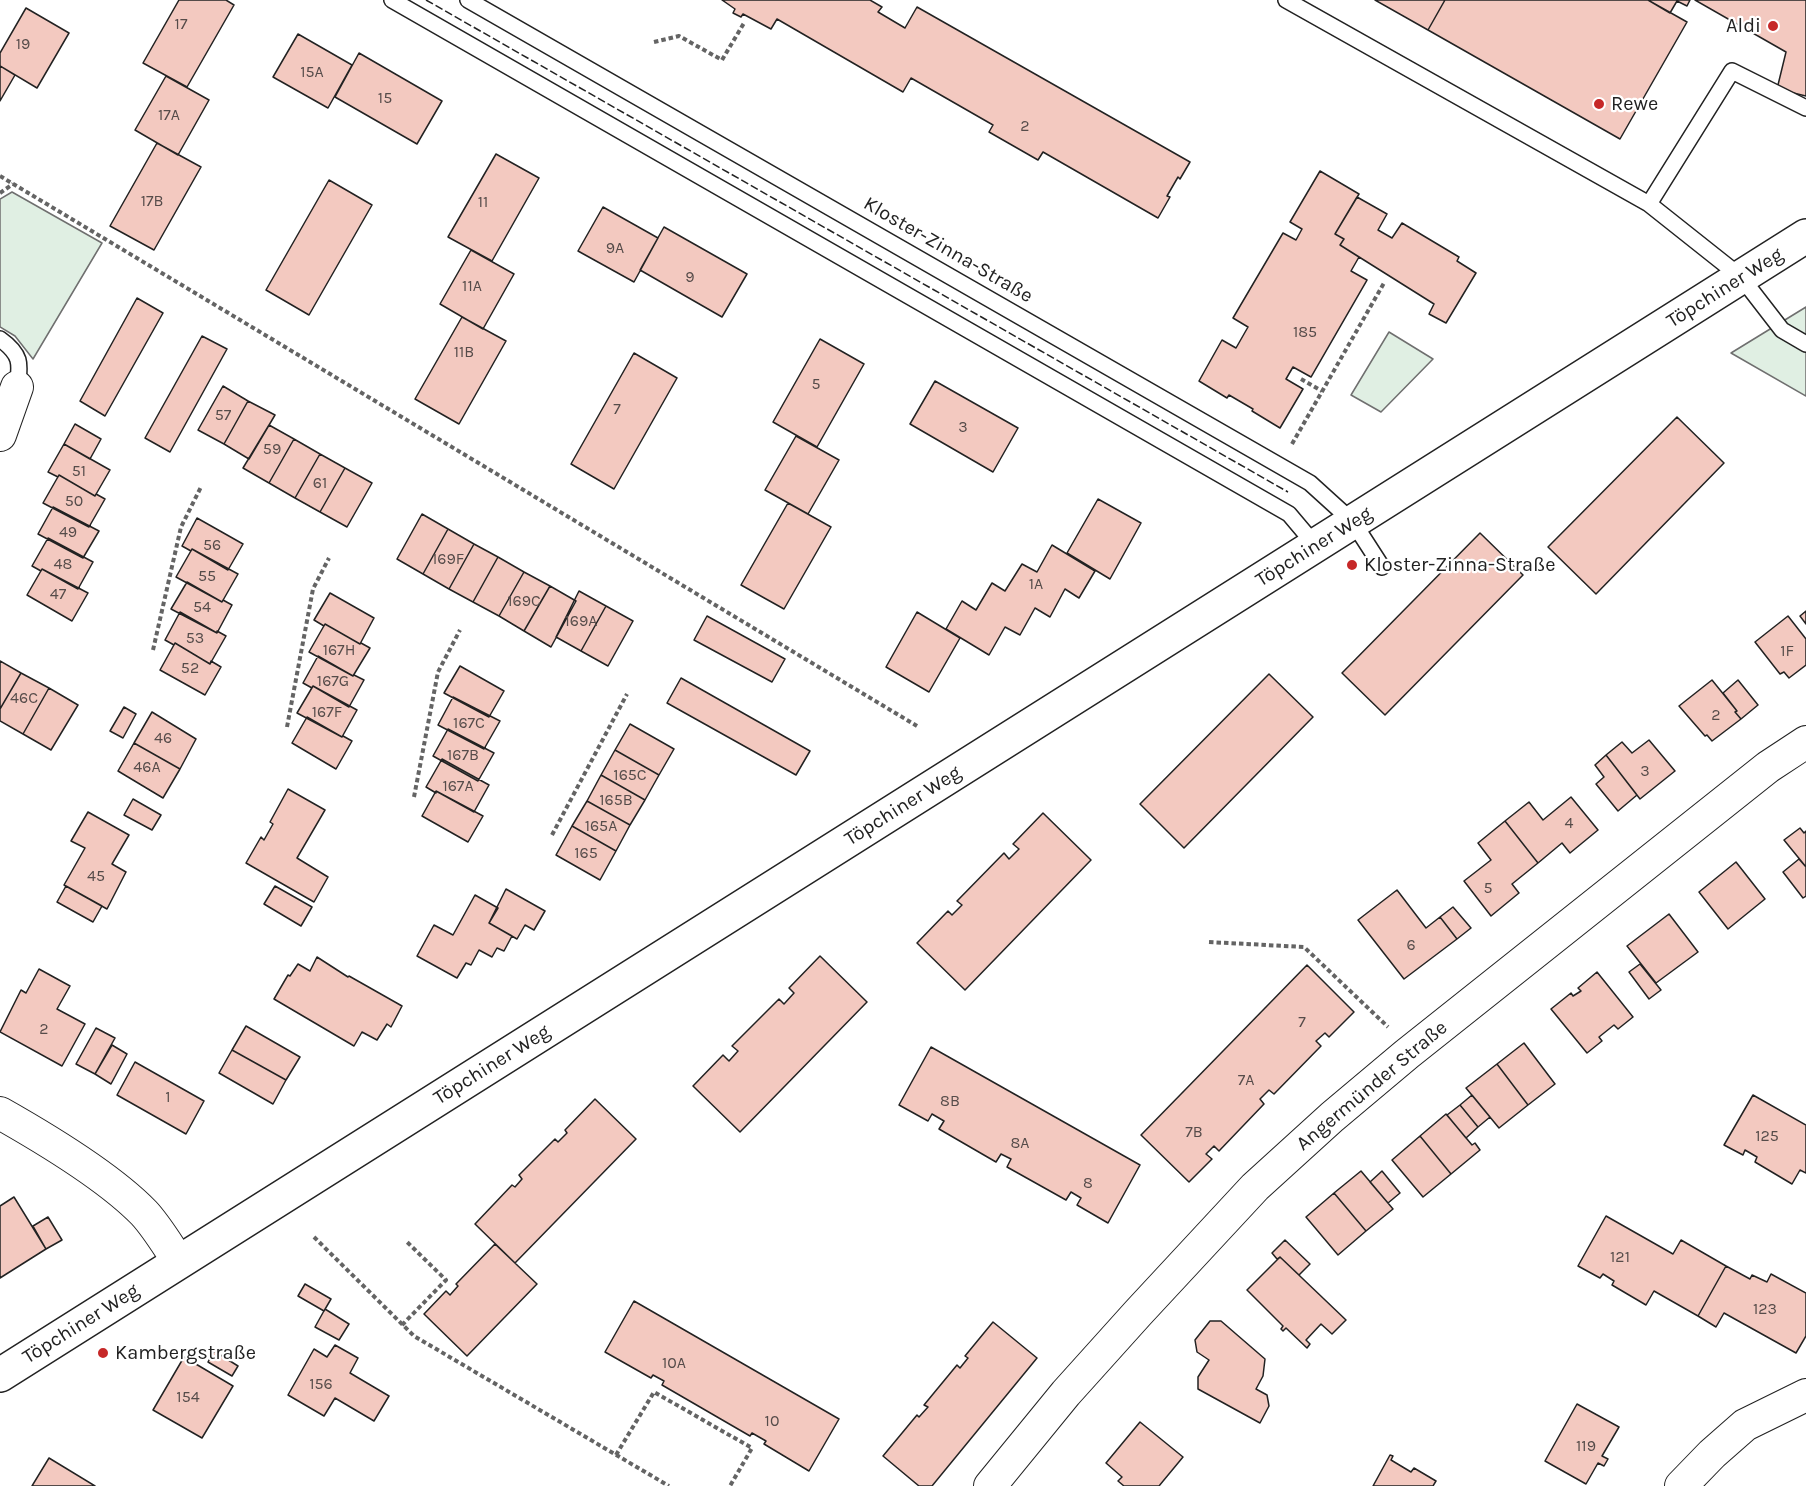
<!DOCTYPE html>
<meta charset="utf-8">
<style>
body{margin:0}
canvas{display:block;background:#fff}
</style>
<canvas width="1806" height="1486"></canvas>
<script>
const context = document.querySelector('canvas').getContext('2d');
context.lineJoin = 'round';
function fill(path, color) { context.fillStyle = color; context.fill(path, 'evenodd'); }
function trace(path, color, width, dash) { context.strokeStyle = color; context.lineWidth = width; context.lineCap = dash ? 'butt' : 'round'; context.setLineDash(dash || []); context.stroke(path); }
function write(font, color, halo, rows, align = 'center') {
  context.font = font + ' Karla,sans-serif'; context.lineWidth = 4.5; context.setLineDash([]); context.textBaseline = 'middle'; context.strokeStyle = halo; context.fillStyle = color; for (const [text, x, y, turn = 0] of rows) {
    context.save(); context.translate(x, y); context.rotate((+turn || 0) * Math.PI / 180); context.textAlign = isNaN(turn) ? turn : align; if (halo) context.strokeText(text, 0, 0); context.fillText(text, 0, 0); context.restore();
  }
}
const green = new Path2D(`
 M 12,192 L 102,243 L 33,359 L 15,336 L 0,327 L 0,199 Z
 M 1806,307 L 1806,396 L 1731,353 Z
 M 1389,332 L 1433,359 L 1381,412 L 1351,395 Z`);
fill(green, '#e0efe3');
trace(green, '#6f6f6f', 1.5);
const building = new Path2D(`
 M 179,0 L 226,0 L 234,5 L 187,87 L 143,63 Z
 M 722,0 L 870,0 L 882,7 L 878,12 L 905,28 L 917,7 L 1190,162 L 1180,179 L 1178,177 L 1167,196 L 1170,197 L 1158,218 L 1043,152 L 1038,160 L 989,132 L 993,125 L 911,78 L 903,92 L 777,19 L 771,29 L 743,14 L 741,17 L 733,13 L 735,9 Z
 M 1375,0 L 1445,0 L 1428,30 Z
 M 1445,0 L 1648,0 L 1687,22 L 1620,139 L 1428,30 Z
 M 1648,0 L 1690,0 L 1687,6 L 1677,1 L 1670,13 Z
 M 1695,0 L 1806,0 L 1806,96 L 1777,89 L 1786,52 Z
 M 26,8 L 69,33 L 37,88 L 0,66 L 0,53 Z
 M 298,34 L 352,65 L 328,108 L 273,77 Z
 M 359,53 L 442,101 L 417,144 L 335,97 Z
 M 0,66 L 15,75 L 0,101 Z
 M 166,76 L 209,100 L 178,155 L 135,130 Z
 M 157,143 L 201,167 L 154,250 L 110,226 Z
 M 496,154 L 539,178 L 492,261 L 448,237 Z
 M 1320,171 L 1359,194 L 1335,234 L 1344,239 L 1340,245 L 1359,257 L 1351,271 L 1367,280 L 1311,377 L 1293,367 L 1286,379 L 1303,389 L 1280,428 L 1252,411 L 1253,409 L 1229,395 L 1227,398 L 1199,381 L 1222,340 L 1236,348 L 1248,327 L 1233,318 L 1283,233 L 1296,240 L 1302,229 L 1290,222 Z
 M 329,180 L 372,205 L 309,315 L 266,290 Z
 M 1357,197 L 1387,214 L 1378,230 L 1392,238 L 1402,223 L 1459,257 L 1457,261 L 1476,273 L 1446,323 L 1429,314 L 1434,304 L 1340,245 L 1344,239 L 1335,234 Z
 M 603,207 L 658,238 L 634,282 L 578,251 Z
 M 664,227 L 747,274 L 722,317 L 640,270 Z
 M 471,250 L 514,274 L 483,329 L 440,304 Z
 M 137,298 L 163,313 L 105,416 L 80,401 Z
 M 462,317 L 506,341 L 459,424 L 415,399 Z
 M 202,336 L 227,349 L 170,452 L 145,438 Z
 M 820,339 L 864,364 L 817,447 L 773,422 Z
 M 634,353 L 677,378 L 614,489 L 571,464 Z
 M 935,381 L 1018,428 L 993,472 L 910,424 Z
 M 223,386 L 248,401 L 224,444 L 198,430 Z
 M 248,401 L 275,415 L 249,459 L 224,444 Z
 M 1677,417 L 1724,463 L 1596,594 L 1548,547 Z
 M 75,424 L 101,439 L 90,459 L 64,444 Z
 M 269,425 L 294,439 L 269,483 L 243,468 Z
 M 796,436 L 839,460 L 808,514 L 765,490 Z
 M 294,439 L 320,454 L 295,498 L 269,483 Z
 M 64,444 L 110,470 L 95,496 L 59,475 L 58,477 L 48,472 Z
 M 320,454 L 345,468 L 320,512 L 295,498 Z
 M 345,468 L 372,483 L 347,527 L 320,512 Z
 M 59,475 L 95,496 L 96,494 L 105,499 L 89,527 L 43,503 Z
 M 1098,499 L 1141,523 L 1110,579 L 1067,553 Z
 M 788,503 L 831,527 L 784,609 L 741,585 Z
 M 53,507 L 99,531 L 83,558 L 38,534 Z
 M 422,514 L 448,529 L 423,574 L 397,559 Z
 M 197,518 L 243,544 L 228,570 L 192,549 L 191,551 L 182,546 Z
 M 448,529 L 474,544 L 449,589 L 423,574 Z
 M 1480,533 L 1523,575 L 1385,715 L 1342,673 Z
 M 48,538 L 93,562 L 78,589 L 42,569 L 41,571 L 32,566 Z
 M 474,544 L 498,557 L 473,602 L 449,589 Z
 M 1052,545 L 1095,571 L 1079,598 L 1065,589 L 1050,617 L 1035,608 L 1020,635 L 1005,627 L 989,655 L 946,629 L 962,601 L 976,610 L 992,583 L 1005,591 L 1022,564 L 1037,572 Z
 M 192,549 L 238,574 L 222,602 L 176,577 Z
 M 498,557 L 524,572 L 499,616 L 473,602 Z
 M 42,569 L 88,593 L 72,621 L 27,595 Z
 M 524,572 L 550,586 L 524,631 L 499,616 Z
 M 187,582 L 222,602 L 223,600 L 232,605 L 217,633 L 171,609 Z
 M 550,586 L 576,601 L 551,647 L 524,631 Z
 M 579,591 L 606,606 L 581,651 L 556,637 Z
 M 330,593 L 374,618 L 360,644 L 325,624 L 324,626 L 314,620 Z
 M 606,606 L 633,621 L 608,666 L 581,651 Z
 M 1806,611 L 1806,624 L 1800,616 Z
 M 180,612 L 217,633 L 217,631 L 226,636 L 210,664 L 175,643 L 174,645 L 165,640 Z
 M 917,612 L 960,638 L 929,692 L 886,667 Z
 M 707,616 L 785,659 L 772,682 L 694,640 Z
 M 1788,616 L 1806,639 L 1806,665 L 1789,678 L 1784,672 L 1780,674 L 1755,642 Z
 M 325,624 L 360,644 L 361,643 L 370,648 L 353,676 L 309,652 Z
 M 175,643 L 210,664 L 211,661 L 221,667 L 205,695 L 160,670 Z
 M 318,656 L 353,676 L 354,675 L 364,680 L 349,707 L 313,686 L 312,688 L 303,683 Z
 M 0,661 L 21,673 L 0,709 Z
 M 460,666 L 504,691 L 489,717 L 444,693 Z
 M 21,673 L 49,688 L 23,734 L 0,721 L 0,709 Z
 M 1269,674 L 1313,717 L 1184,848 L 1140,804 Z
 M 681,678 L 810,751 L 796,775 L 667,703 Z
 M 1712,680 L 1737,711 L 1735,712 L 1741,719 L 1712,741 L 1707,735 L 1705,736 L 1679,706 Z
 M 1738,680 L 1758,705 L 1741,719 L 1735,712 L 1737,711 L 1723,693 Z
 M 313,686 L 357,710 L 342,737 L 297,713 Z
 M 49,688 L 78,705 L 51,750 L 23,734 Z
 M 453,697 L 500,721 L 484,749 L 438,725 Z
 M 124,707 L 136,714 L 123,738 L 110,731 Z
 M 152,712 L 196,739 L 180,769 L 134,743 Z
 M 307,717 L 342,737 L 343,736 L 352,741 L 336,769 L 292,743 Z
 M 630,724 L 674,749 L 659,775 L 615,750 Z
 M 448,729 L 494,753 L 478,781 L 433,756 Z
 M 1649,740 L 1675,771 L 1640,799 L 1606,755 L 1622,742 L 1632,753 Z
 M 134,743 L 180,769 L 163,798 L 118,771 Z
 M 615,750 L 659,775 L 645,800 L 601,775 Z
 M 1606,755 L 1637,795 L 1618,811 L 1596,784 L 1604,777 L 1595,765 Z
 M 442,759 L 489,785 L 474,812 L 436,791 L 436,793 L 426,787 Z
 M 601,775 L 645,800 L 630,825 L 587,801 Z
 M 288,789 L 325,810 L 297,858 L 328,877 L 314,902 L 246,863 L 261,837 L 264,840 L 273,824 L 270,822 Z
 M 436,791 L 483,816 L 468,842 L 422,816 Z
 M 1571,797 L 1598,830 L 1570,853 L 1562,843 L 1538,863 L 1505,821 L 1529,802 L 1543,820 Z
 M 133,799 L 161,815 L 152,830 L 124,815 Z
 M 587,801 L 630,825 L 616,851 L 572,826 Z
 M 88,812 L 129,835 L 112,864 L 126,872 L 107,909 L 64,885 L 85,848 L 71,841 Z
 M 1043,813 L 1091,860 L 965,990 L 917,943 L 948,911 L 952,915 L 962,905 L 957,901 L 1004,853 L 1009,859 L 1019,849 L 1013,844 Z
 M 1505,821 L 1538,863 L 1512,884 L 1519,893 L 1491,916 L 1464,881 L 1491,860 L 1478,843 Z
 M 572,826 L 616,851 L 600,880 L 556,855 Z
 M 1800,828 L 1804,833 L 1806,831 L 1806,867 L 1784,840 Z
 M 1799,859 L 1806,867 L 1806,896 L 1803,898 L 1783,872 Z
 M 1736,862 L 1765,899 L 1728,929 L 1699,892 Z
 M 66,886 L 102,906 L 93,922 L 57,902 Z
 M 275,886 L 312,907 L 301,926 L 264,904 Z
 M 506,889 L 545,911 L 534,930 L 525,925 L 517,939 L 489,923 Z
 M 1397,890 L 1426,928 L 1440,917 L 1457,939 L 1404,979 L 1358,920 Z
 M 475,895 L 498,908 L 489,923 L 512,936 L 504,951 L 497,948 L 492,957 L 479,950 L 471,965 L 466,963 L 457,978 L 417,956 L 434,925 L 453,935 Z
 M 1453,907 L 1471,928 L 1457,939 L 1440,917 Z
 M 1669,914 L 1698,952 L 1656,983 L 1627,946 Z
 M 820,956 L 867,1002 L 740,1132 L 693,1086 L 723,1055 L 729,1061 L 738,1051 L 732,1046 L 779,999 L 784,1004 L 794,993 L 789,988 Z
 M 317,957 L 348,977 L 349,976 L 402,1006 L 391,1027 L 387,1024 L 377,1040 L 362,1032 L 354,1046 L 274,999 L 288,975 L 290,976 L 298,964 L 310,971 Z
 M 1640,964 L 1661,990 L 1649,999 L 1629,972 Z
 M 1307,965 L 1354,1012 L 1329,1037 L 1325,1033 L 1316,1041 L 1321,1046 L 1274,1094 L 1269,1090 L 1260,1099 L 1264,1104 L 1219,1151 L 1214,1146 L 1206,1154 L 1212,1159 L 1189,1182 L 1141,1135 Z
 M 39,969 L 70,986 L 57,1009 L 85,1024 L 62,1066 L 0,1032 L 21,990 L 26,993 Z
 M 1597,972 L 1633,1017 L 1618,1029 L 1614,1025 L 1599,1037 L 1602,1041 L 1587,1053 L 1551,1009 L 1571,993 L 1573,996 L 1581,991 L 1578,988 Z
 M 246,1026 L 300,1057 L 286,1080 L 232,1050 Z
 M 96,1028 L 115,1038 L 95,1074 L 76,1064 Z
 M 1524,1043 L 1555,1084 L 1528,1105 L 1497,1064 Z
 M 112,1045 L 127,1054 L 111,1084 L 95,1074 Z
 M 931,1047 L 1140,1165 L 1108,1223 L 1077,1205 L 1081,1198 L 1071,1192 L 1066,1200 L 1007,1167 L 1011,1159 L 1001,1154 L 996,1162 L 939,1129 L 944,1121 L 932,1114 L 928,1121 L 899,1105 Z
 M 232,1050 L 286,1080 L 273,1104 L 219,1073 Z
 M 135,1062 L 204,1101 L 186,1134 L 117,1095 Z
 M 1497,1064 L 1528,1105 L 1499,1128 L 1466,1088 Z
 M 1472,1095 L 1490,1117 L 1478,1127 L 1460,1105 Z
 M 1753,1095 L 1806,1125 L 1806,1173 L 1800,1170 L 1792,1184 L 1755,1162 L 1757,1157 L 1745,1150 L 1743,1155 L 1724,1145 Z
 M 595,1099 L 636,1139 L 515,1263 L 475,1224 L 512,1185 L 515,1187 L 522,1179 L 519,1175 L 555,1139 L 558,1142 L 567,1133 L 565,1130 Z
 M 1460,1105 L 1478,1127 L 1466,1138 L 1447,1115 Z
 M 1446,1114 L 1472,1145 L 1475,1143 L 1480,1150 L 1451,1174 L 1420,1136 Z
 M 1420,1136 L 1451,1174 L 1423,1197 L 1392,1160 Z
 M 1361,1171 L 1393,1209 L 1366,1231 L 1334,1193 Z
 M 1382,1171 L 1400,1193 L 1388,1203 L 1370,1182 Z
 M 1334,1193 L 1366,1231 L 1338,1255 L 1306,1217 Z
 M 14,1197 L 46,1249 L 0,1278 L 0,1206 Z
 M 1606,1216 L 1673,1254 L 1681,1240 L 1726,1266 L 1698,1316 L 1654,1291 L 1646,1305 L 1612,1285 L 1614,1281 L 1603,1274 L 1600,1278 L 1578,1266 Z
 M 48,1217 L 62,1240 L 46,1249 L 33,1226 Z
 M 1285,1240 L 1310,1264 L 1299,1275 L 1280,1257 L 1277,1259 L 1272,1253 Z
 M 495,1244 L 537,1284 L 467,1356 L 424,1314 L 446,1291 L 450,1295 L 458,1286 L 456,1284 Z
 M 1280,1257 L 1346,1320 L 1332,1334 L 1321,1324 L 1306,1340 L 1310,1344 L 1307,1348 L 1286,1328 L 1283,1331 L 1281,1329 L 1283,1326 L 1247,1290 Z
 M 1726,1266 L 1750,1279 L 1752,1275 L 1767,1282 L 1771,1274 L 1806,1293 L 1806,1336 L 1796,1353 L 1724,1313 L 1716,1327 L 1698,1316 Z
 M 305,1284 L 331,1299 L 324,1311 L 298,1296 Z
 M 634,1301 L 839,1419 L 809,1471 L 764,1444 L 766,1441 L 752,1433 L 750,1436 L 662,1385 L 664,1381 L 653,1375 L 651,1378 L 605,1352 Z
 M 325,1309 L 349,1324 L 339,1340 L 315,1327 Z
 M 1210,1321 L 1221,1321 L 1265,1359 L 1263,1376 L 1256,1389 L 1267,1395 L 1269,1406 L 1260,1423 L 1198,1389 L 1198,1377 L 1209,1360 L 1197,1352 L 1195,1340 Z
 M 993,1322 L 1037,1358 L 932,1486 L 919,1486 L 883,1456 L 917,1415 L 919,1417 L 928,1407 L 924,1405 L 957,1365 L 960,1368 L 968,1358 L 965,1356 Z
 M 335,1345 L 358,1358 L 350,1373 L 389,1396 L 374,1421 L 335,1398 L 324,1416 L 288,1395 L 314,1349 L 327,1357 Z
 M 214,1351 L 238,1366 L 232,1376 L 208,1362 Z
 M 184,1357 L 233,1386 L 202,1438 L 153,1410 Z
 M 1577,1404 L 1619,1427 L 1602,1456 L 1608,1459 L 1604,1466 L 1598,1463 L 1586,1484 L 1545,1461 Z
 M 1140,1422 L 1183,1457 L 1159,1486 L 1124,1486 L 1118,1481 L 1122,1477 L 1106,1463 Z
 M 1390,1455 L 1393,1456 L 1391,1460 L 1411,1472 L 1414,1468 L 1436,1481 L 1433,1486 L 1373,1486 Z
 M 49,1458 L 95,1486 L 32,1486 Z`);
fill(building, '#f3c9c0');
trace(building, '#222', 1.5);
const service = new Path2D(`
 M 392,0 L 1289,514 L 1316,546
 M 468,0 L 1310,483 L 1353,522 L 1382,567
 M 1286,0 L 1649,204 L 1741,277 L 1782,330 L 1806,344
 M 1649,204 L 1732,71 L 1806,108
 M 0,339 C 21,354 21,363 17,387`);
const minor = new Path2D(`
 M 0,435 L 17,387
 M 0,1113 C 46,1139 108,1176 144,1213 C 157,1227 168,1246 179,1262
 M 990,1486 L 1066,1393 L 1138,1313 L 1255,1187 L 1332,1117 L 1407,1054 L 1768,767 L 1806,742
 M 1681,1486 L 1712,1454 L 1745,1425 L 1806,1395`);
const tertiary = new Path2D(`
 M 0,1375 L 1806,236`);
trace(service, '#222', 18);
trace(minor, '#222', 34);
trace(tertiary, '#222', 36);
trace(new Path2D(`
 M 654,42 L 679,36 L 722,60 L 744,23
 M 0,176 L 917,726
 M 0,193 L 13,184
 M 1301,379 L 1322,391
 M 1292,444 L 1384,283
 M 153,650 L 181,527 L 201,487
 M 287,727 L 313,589 L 329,558
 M 414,797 L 438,672 L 460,630
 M 552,835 L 627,694
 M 1209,942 L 1304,947 L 1388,1027
 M 314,1237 L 414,1336 L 669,1486
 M 402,1325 L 446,1280 L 406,1241
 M 616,1455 L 654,1392 L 752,1448 L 730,1486`), '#646464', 4, [4.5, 3]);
trace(service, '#fff', 15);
trace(minor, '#fff', 32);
trace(tertiary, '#fff', 33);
trace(new Path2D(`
 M 426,0 L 1288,492`), '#222', 1.5, [8, 3]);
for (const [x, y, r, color] of [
 [1773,26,6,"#c62828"],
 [1599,104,6,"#c62828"],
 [1352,565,6,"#c62828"],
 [103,1353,6,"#c62828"]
]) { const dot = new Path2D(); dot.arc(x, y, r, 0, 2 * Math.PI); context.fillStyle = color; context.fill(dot); trace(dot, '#fff', 2); }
write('16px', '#564c4a', null, [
 ["17",181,24],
 ["19",23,44],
 ["15A",312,72],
 ["15",385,98],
 ["17A",169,115],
 ["2",1025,126],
 ["17B",152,201],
 ["11",483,202],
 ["9A",615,248],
 ["9",690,277],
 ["11A",472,286],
 ["185",1305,332],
 ["11B",464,352],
 ["5",816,384],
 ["7",617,409],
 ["57",223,415],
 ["3",963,427],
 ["59",272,449],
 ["51",79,471],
 ["61",320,483],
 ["50",74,501],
 ["49",68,532],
 ["56",212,545],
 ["169F",448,559],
 ["48",63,564],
 ["55",207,576],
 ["1A",1036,584],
 ["47",58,594],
 ["169C",524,601],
 ["54",202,607],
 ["169A",581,621],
 ["53",195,638],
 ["167H",339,650],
 ["1F",1787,651],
 ["52",190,668],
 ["167G",333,681],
 ["46C",24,698],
 ["167F",327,712],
 ["2",1716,715],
 ["167C",469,723],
 ["46",163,738],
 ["167B",463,755],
 ["46A",147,767],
 ["3",1645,771],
 ["165C",630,775],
 ["167A",458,786],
 ["165B",616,800],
 ["4",1569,823],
 ["165A",601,826],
 ["165",586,853],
 ["45",96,876],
 ["5",1488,888],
 ["6",1411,945],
 ["7",1302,1022],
 ["2",44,1029],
 ["7A",1246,1080],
 ["1",168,1097],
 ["8B",950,1101],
 ["7B",1194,1132],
 ["125",1767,1136],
 ["8A",1020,1143],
 ["8",1088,1183],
 ["121",1620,1257],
 ["123",1765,1309],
 ["10A",674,1363],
 ["156",321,1384],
 ["154",188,1397],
 ["10",772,1421],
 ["119",1586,1446]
]);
write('20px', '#222', '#fff', [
 ["Aldi",1761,26,"right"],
 ["Rewe",1611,104],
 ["Kloster-Zinna-Straße",1364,565],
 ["Kambergstraße",115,1353]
], 'left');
write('20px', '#222', '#fff', [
 ["Kloster-Zinna-Straße",948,250,30],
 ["Töpchiner Weg",1725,288,-32],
 ["Töpchiner Weg",1314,547,-32],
 ["Töpchiner Weg",903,806,-32],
 ["Töpchiner Weg",492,1065,-32],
 ["Angermünder Straße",1372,1086,-40],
 ["Töpchiner Weg",81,1324,-32]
]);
</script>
